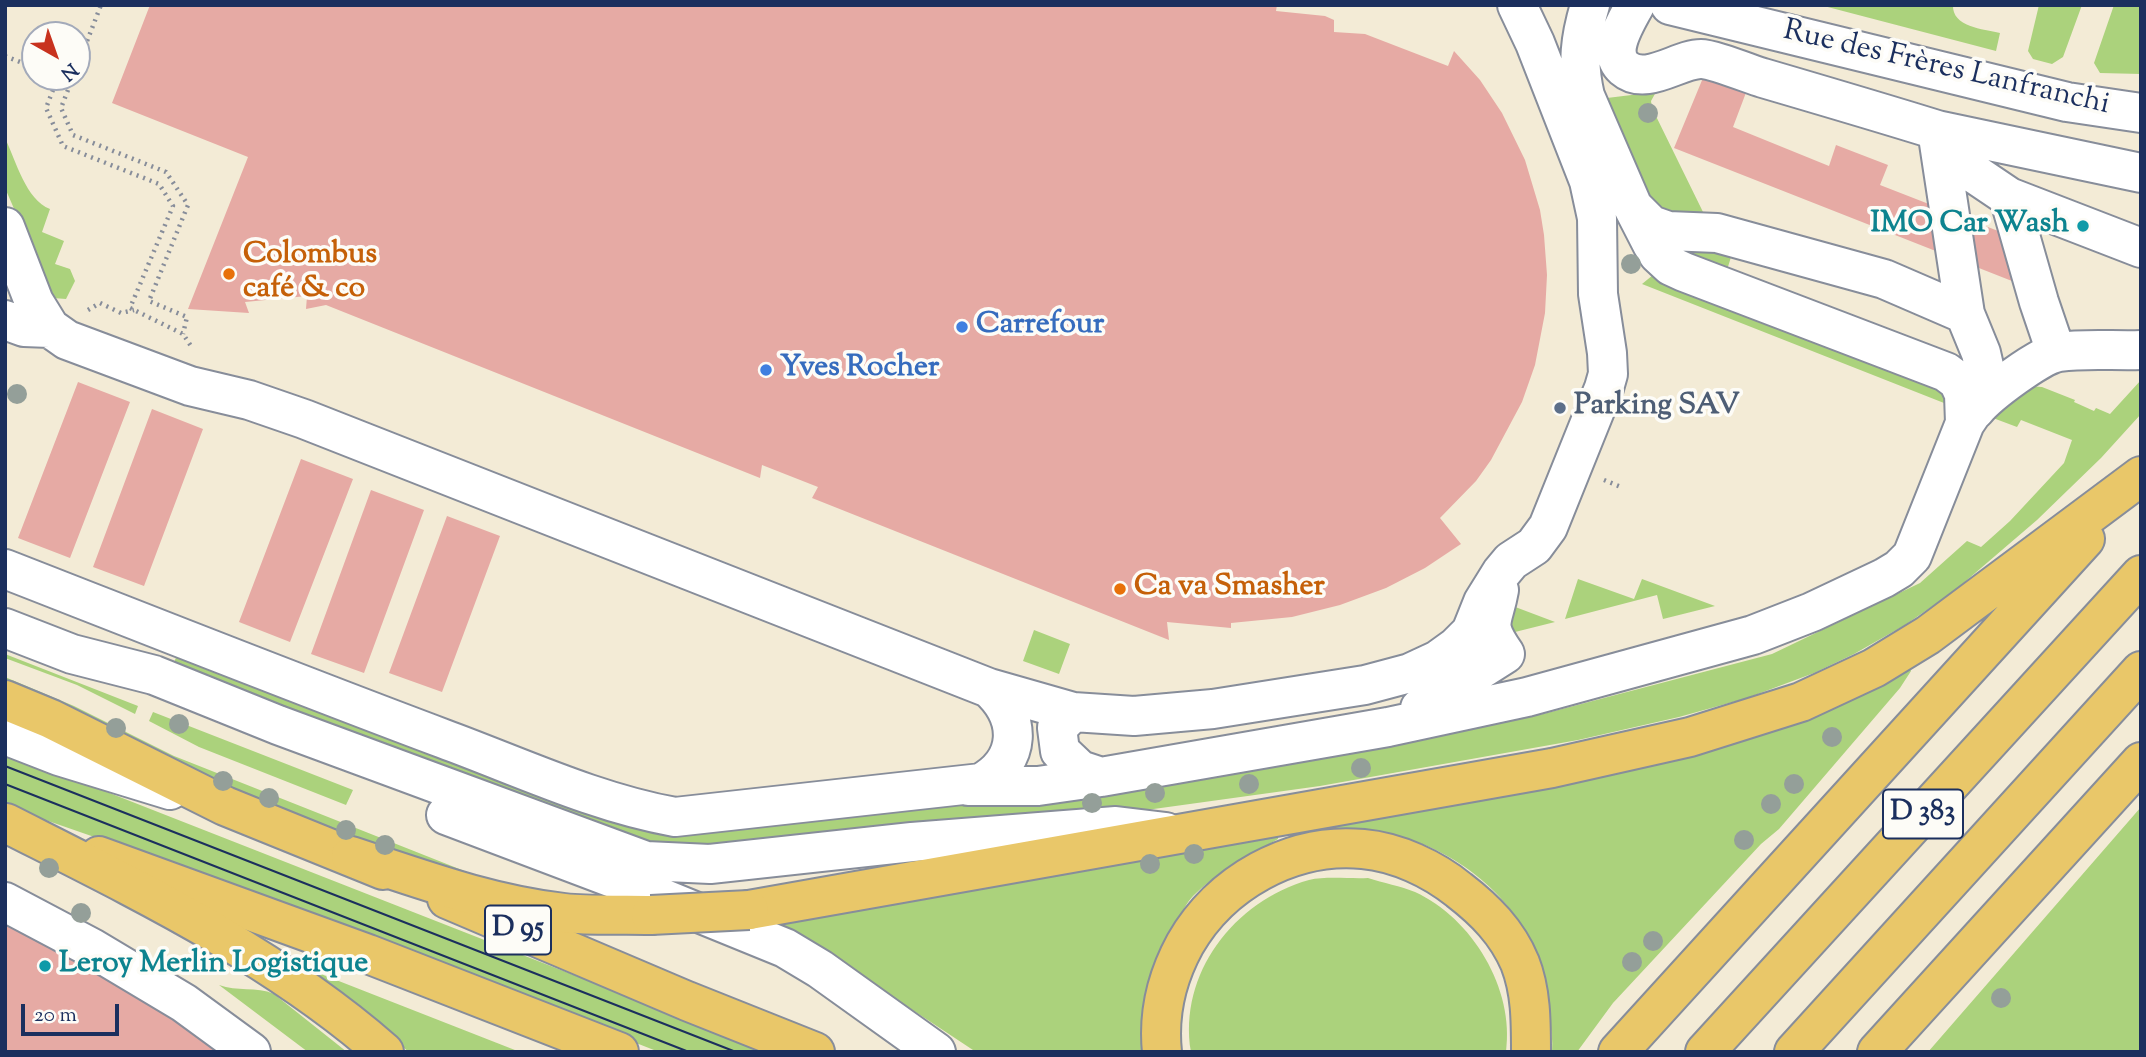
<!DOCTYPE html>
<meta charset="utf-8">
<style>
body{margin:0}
#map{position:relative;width:2146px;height:1057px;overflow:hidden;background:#f3ebd6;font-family:"Sorts Mill Goudy",serif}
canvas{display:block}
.frame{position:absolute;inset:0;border:7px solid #1b2f5e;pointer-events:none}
.north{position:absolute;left:21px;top:21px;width:70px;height:70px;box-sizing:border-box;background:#fdfcf7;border:2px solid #a3aaba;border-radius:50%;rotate:140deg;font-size:19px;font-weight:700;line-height:28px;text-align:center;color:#1b2f5e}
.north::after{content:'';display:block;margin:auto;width:24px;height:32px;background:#c8321e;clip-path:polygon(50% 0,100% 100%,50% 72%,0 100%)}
.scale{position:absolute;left:21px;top:1004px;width:98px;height:32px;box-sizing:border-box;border:4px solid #1b2f5e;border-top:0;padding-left:9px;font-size:21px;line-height:24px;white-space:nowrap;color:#1b2f5e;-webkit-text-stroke:5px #fdfcf7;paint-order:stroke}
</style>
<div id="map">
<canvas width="2146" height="1057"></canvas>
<div class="frame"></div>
<div class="north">N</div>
<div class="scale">20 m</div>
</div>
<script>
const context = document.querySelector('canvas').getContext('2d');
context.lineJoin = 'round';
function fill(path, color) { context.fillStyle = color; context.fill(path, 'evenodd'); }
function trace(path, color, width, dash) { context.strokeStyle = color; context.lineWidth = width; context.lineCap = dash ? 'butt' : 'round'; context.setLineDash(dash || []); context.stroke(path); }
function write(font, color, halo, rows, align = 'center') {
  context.font = font + ' "Sorts Mill Goudy",serif'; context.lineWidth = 7; context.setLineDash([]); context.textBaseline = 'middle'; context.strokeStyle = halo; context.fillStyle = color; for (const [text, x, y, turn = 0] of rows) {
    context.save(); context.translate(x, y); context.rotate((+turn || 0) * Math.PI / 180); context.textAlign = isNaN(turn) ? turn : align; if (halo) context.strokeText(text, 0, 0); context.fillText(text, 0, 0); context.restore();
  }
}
fill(new Path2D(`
 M 1820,5 L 1953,5 C 1952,27 1983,29 2000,33 L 1996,51 Z
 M 2039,5 L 2082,5 L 2063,57 L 2052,64 L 2033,59 L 2028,51 Z
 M 2114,5 L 2141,5 L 2141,74 L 2100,73 L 2094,63 Z
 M 1656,92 L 1651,101 L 1652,108 L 1703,212 L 1671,217 L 1651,206 L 1607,98 Z
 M 5,138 C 16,161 26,200 50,209 L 42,232 L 64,241 L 55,264 L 70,269 L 75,281 L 66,299 L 53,298 L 5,188 Z
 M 1714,248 L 1731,257 L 1727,270 L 1682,251 Z
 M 1653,275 L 1949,391 L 1944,403 L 1642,284 Z
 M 2141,380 L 2141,414 L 2101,458 L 2037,520 L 1953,592 L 1905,625 L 1854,654 L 1814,673 L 1747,698 L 1679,717 L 1578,740 L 1320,786 L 1103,816 L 667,855 L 172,667 L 178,653 L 623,821 L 1422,738 L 1543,714 L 1772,654 L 1920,583 L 1967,541 L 1981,547 L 2010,521 L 2064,463 L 2072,440 L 2021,420 L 2017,427 L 1985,415 L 2028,386 L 2042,387 L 2075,400 L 2074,402 L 2094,411 L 2096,408 L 2110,414 Z
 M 1578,579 L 1634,599 L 1642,579 L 1715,606 L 1663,619 L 1657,595 L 1565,619 Z
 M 1510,605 L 1555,622 L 1511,633 Z
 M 1034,630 L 1070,644 L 1059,674 L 1023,661 Z
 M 5,654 L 138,706 L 135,714 L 77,685 L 5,658 Z
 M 1909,666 L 1911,671 L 1900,688 L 1779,829 L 1761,844 L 1613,1003 L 1577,1052 L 1552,1052 C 1554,1029 1546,1006 1541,984 C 1539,973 1537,963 1534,953 C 1515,894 1446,843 1386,834 C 1369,832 1351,832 1333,830 L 1330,823 Z
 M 5,677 L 74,706 L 174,756 L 477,876 L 551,893 L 458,879 L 218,785 L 5,684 Z
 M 153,712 L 353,790 L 346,805 L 199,747 L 149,721 Z
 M 5,752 L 770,1052 L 659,1052 L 247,890 L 5,806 Z
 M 2141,807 L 2141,1052 L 1928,1052 Z
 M 1278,831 L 1278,839 C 1249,856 1217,872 1193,896 C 1187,902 1183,911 1178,918 C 1149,962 1142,1000 1142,1052 L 976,1052 L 819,948 L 750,921 Z
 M 1368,878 C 1383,883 1401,886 1415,892 C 1472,918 1515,989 1506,1052 L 1191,1052 C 1178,974 1234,901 1309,880 C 1326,876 1350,879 1368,878 Z
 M 303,967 L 520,1052 L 409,1052 Z
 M 219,985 C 237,992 256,986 274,994 L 347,1052 L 308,1052 Z`), '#abd27c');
fill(new Path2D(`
 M 150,5 L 1277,5 L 1276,11 L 1325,16 L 1334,20 L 1334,32 L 1365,34 L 1448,66 L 1454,51 L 1480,80 L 1502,113 L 1525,160 L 1540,210 L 1544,235 L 1547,275 L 1545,313 L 1535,365 L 1522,402 L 1491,460 L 1476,481 L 1440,518 L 1461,544 L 1425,568 L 1386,588 L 1340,605 L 1292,617 L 1231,623 L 1231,628 L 1167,622 L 1169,640 L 812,498 L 818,487 L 762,465 L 760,478 L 326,305 L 306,309 L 307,296 L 245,302 L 249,313 L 188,309 L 248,157 L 112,103 Z
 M 1705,73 L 1747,90 L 1733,127 L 1829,166 L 1836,145 L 1888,165 L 1880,185 L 2011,236 L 2017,283 L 1674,148 Z
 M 78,382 L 130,402 L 70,558 L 18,538 Z
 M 152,409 L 203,429 L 144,586 L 93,567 Z
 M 301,459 L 353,479 L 290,642 L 239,622 Z
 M 371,490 L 424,510 L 364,673 L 311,654 Z
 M 447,516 L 500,536 L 442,692 L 389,673 Z
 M 5,921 L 164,1010 L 225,1052 L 5,1052 Z`), '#e6aaa4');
const minor = new Path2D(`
 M 1635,5 C 1626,22 1606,52 1624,68 C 1646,87 1678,59 1701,59 C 1712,59 1750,74 1763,78 C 1821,95 1879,112 1937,130 L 1965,314 L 1981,353 L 1986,375 L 1982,398 L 1965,423
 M 1670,5 L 2067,102 L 2141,113
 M 1937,130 L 2141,173
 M 1938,132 L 1960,164 L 2009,197 L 2141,248
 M 2009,197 L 2039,302 L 2056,352
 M 1633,207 L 1651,225 L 1668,231 L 1717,233 L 1884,279 L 1965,314
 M 5,227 L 34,302 L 50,328 L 67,340 L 190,386 L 249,400 L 304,419 L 989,688 C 1022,718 1022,760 981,783 L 675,817 C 596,803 520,767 444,739 C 297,684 151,626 5,569
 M 5,320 L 24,327 L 50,328
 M 1975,410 C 1988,394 2040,355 2059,352 C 2085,348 2114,351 2141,350
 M 5,628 L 72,654 L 154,675 L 278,725 L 646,861 L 710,864 L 912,842 L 1116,826 L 1166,832
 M 989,688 L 1073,712 L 1134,716 L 1213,709 L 1365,685 L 1410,673 L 1438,660 L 1456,647 L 1471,632 L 1483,602 L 1501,573 L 1511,561 L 1534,546 L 1548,527 L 1604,388 L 1608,374 L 1607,353 L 1598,294 L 1597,218 L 1589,181 L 1535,43 L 1517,5
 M 1420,708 L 1505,654 C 1483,622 1493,624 1499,590
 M 1073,712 L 1057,728 L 1060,751 L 1080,770 L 1101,777
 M 5,735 L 59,756 L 170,790
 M 968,786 L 1038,786 L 1101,777 L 1388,727 L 1527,697 L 1753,635 L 1812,612 L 1884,578 L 1899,569 L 1912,556 L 1965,423 L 1964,394 L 1958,381 L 1946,372 L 1684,272 L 1671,266 L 1658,254 L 1652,244 L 1633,207 L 1585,96 C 1577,62 1580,39 1590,5
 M 446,815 L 618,880 L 785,948 L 820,969 L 936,1052
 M 5,902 L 92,948 L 184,1003 L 251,1052`);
const major = new Path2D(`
 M 5,700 L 51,719 L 225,806 L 383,870
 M 99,856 L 368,954 L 619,1052
 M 447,899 L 687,1001 L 815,1052`);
const highway = new Path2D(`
 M 6,823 C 138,890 272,954 384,1052
 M 351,856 C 421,879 491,905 564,913 C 593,916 622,914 651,915
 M 749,910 L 1552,768 L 1690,737 L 1801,702 L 1874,668 L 1928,635 L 2141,476
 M 1162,1052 C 1158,1014 1167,977 1185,944 C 1220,883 1291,842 1363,849 C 1397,852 1433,869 1459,890 C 1485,910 1507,932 1520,963 C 1531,991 1531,1021 1531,1052
 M 1618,1052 L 2085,539
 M 1705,1052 L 2141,575
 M 1794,1052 L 2141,671
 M 1877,1052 L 2141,762`);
trace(minor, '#878d9a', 42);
trace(major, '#878d9a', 42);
trace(highway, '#878d9a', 42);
trace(new Path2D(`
 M 5,56 L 35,68
 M 77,67 L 101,5
 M 58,77 L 46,108 L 63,146 L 159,184 L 173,206 L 130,308 L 183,334 L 193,349
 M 73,77 L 61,108 L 73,135 L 166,172 L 188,205 L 149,301 L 187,317 L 183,334
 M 88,310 L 100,303 L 121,313 L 134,310
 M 1604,480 L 1621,487`), '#878d9a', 4.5, [2, 5]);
trace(minor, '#fff', 38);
trace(major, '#e9c769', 38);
trace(highway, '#e9c769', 38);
trace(new Path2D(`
 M 5,766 L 736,1052
 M 5,784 L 689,1052`), '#1b2f5e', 2);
const highwayBridge = new Path2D(`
 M 651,915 L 749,910`);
trace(highwayBridge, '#878d9a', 42, []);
trace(highwayBridge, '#e9c769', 38);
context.fillStyle = '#949f99';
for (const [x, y] of [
 [1648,113],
 [1631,264],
 [17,394],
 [179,724],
 [116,728],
 [1832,737],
 [1361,768],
 [223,781],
 [1249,784],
 [1794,784],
 [1155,793],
 [269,798],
 [1092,803],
 [1771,804],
 [346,830],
 [1744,840],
 [385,845],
 [1194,854],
 [1150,864],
 [49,868],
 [81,913],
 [1653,941],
 [1632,962],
 [2001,998]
]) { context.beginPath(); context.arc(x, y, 10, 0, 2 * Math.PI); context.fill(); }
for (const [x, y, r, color] of [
 [2083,226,7,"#0f9aa8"],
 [229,274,7,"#e8710a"],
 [962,327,7,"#3f7fe0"],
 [766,370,7,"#3f7fe0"],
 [1560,408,7,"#5c6f8a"],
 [1120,589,7,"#e8710a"],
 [45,966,7,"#0f9aa8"]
]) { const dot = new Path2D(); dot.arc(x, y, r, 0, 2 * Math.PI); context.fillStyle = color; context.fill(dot); trace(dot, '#fdfcf7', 2.5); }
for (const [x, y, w] of [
 [1923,814,80],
 [518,930,66]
]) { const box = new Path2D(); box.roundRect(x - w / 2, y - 24.5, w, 49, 5); context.fillStyle = '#fdfcf7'; context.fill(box); trace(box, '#1b2f5e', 2); }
write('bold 28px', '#1b2f5e', null, [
 ["D 383",1923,814],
 ["D 95",518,930]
]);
write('30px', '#1b2f5e', '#fdfcf7', [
 ["Rue des Frères Lanfranchi",1946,70,13]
]);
write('bold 30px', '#0d838f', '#fdfcf7', [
 ["IMO Car Wash",2069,226],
 ["Leroy Merlin Logistique",59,966,"left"]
], 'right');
write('bold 30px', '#c56008', '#fdfcf7', [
 ["Colombus",243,257],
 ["café & co",243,291],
 ["Ca va Smasher",1134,589]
], 'left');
write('bold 30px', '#366cbe', '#fdfcf7', [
 ["Carrefour",976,327],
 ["Yves Rocher",780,370]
], 'left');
write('bold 30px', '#4e5e75', '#fdfcf7', [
 ["Parking SAV",1574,408]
], 'left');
</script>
